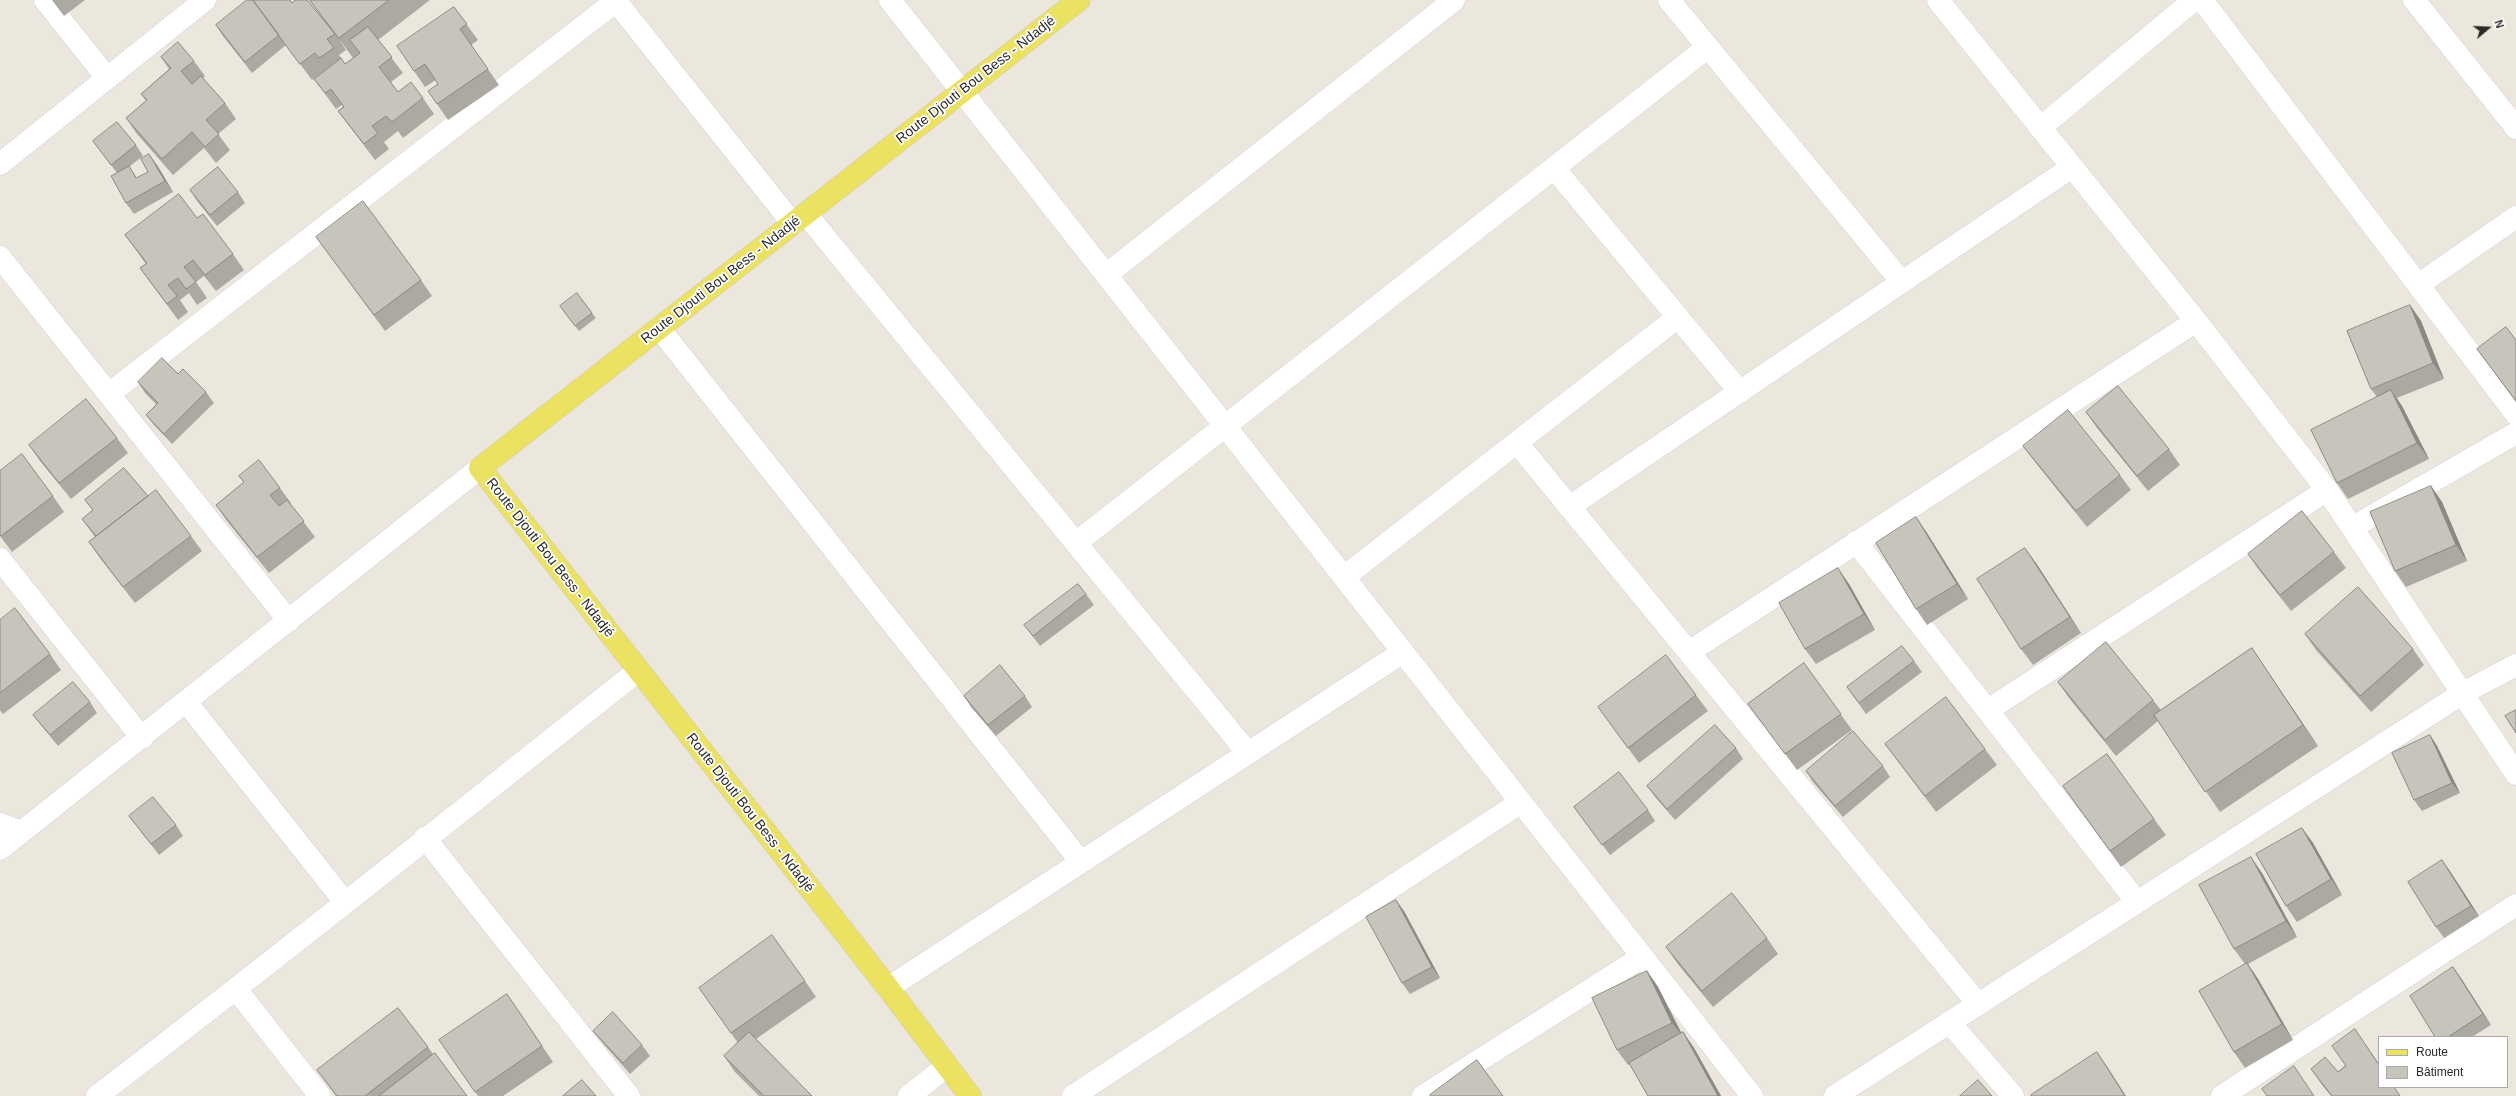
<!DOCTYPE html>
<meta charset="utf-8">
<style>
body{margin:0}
#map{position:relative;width:2516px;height:1096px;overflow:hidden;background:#ece7dc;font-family:Helvetica,sans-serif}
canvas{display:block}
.legend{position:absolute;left:2378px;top:1036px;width:130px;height:52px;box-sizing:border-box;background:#fff;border:1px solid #aaa;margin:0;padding:5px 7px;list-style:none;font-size:12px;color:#2a2a2a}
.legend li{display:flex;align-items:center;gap:8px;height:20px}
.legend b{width:20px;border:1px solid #aaa}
.north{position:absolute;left:2468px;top:8px;width:40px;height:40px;-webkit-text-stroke:3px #fff;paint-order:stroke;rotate:71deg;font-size:11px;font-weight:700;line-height:16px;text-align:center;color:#2a2a2a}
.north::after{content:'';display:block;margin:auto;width:14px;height:18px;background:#2a2a2a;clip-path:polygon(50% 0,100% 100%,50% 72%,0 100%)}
</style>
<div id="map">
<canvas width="2516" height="1096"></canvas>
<ul class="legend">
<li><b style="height:5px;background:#ece261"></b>Route</li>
<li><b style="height:11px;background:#c7c4bc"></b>Bâtiment</li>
</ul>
<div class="north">N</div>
</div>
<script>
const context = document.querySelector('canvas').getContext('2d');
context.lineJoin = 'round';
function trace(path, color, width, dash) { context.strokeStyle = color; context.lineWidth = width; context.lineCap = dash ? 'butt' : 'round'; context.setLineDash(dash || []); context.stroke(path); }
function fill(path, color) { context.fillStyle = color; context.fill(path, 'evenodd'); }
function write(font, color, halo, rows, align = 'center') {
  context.font = font + ' Helvetica,sans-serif'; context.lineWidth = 3.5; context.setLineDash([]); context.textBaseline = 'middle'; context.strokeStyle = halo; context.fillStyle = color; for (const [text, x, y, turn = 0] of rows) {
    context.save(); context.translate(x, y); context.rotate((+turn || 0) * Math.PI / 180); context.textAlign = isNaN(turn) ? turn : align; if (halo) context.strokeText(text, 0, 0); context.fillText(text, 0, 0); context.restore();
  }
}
const minor = new Path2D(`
 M 45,0 L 107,78
 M 615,0 L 793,224
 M 890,0 L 1752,1096
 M 1669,0 L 1902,282
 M 1938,0 L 2196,321 L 2327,490 L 2516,774
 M 2202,0 L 2516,414
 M 2414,0 L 2516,128
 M 2040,128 L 2194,0
 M 0,164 L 205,0
 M 1554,168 L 1740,392
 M 806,214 L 1248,753
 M 0,257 L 289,621
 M 1106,275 L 1454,0
 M 2418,285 L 2516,217
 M 659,328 L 1081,862
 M 109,394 L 616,1
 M 1517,443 L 1978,1004
 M 1569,507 L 2072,167
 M 2353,527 L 2516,433
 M 1856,542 L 2137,902
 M 1076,543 L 1708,47
 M 0,559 L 142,738
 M 1344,577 L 1678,317
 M 1689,652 L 2196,321
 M 187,703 L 344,901
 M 1988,710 L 2327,490
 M 0,824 L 21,832
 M 425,838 L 629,1096
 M 0,849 L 480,468
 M 888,988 L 1403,652
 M 236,989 L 320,1096
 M 1949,1022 L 2013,1096
 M 97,1096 C 279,957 458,813 638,671
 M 909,1096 L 947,1066
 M 1073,1096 L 1521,802
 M 1423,1096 L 1642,957
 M 1835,1096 L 2463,693 L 2516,665
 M 2222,1096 L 2516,905`);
const major = new Path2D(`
 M 970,1096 L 888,988 L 480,468 L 1079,0`);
trace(minor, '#d2d2e2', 23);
trace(major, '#c8c8c8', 23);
trace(minor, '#fff', 22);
trace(major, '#ece261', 22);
fill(new Path2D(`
 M 52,0 L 85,0 L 64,16 Z
 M 309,0 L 430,0 L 378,40 L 403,73 L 391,82 L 398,92 L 423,98 L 434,114 L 403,138 L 398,131 L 384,142 L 389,149 L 375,160 L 350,127 L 338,111 L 343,107 L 342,105 L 336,109 L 314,79 L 326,69 L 312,80 L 286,45 L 252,73 L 223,36 L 216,25 L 292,3 L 331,29 ZM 339,39 L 353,58 L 345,64 L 339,55 L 346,50 Z
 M 454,7 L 478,40 L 471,45 L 499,85 L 448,120 L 437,104 L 438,84 L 436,80 L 425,87 L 414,71 Z
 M 161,57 L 194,61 L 205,76 L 203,78 L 225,103 L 236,119 L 218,134 L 230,150 L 216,163 L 204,148 L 173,175 L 137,134 L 126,118 L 146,101 L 141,94 L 169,69 Z
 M 93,141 L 136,145 L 143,156 L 129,167 L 137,178 L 148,172 L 157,165 L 173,192 L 134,214 L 126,203 L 117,173 Z
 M 190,190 L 238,192 L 245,203 L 217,226 L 197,201 Z
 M 197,218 L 233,254 L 244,270 L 216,291 L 204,276 L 196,282 L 207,298 L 197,305 L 189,293 L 180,300 L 188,312 L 178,320 L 140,268 L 146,264 L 125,235 Z
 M 316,237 L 421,280 L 432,296 L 385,331 Z
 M 2410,305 L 2421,321 L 2444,379 L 2397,398 L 2402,406 L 2429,459 L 2348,499 L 2337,483 L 2377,397 L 2371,389 Z
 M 560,306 L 592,313 L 596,318 L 579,331 Z
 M 2516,340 L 2516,402 L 2477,349 Z
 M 178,374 L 206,392 L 214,403 L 172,444 L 154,425 L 146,415 L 157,405 L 145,393 L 138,382 Z
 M 2086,412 L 2169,449 L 2180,465 L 2148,491 L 2097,428 Z
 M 117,438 L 128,453 L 71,499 L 40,461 L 29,445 Z
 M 2023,446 L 2120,475 L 2131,490 L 2087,527 L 2035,462 Z
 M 0,471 L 53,496 L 64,512 L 12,552 L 0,536 Z
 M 239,476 L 280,488 L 291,503 L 290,504 L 315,537 L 269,573 L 227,521 L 216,505 L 244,483 Z
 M 2431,486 L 2442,502 L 2467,561 L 2406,587 L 2395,571 Z
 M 148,496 L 191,536 L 202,551 L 135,603 L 100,558 L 89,542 L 95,537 L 82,519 L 93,510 L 85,500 Z
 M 1916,517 L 1927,533 L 1968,599 L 1927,625 L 1916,609 Z
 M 2334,552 L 2346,568 L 2291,611 L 2259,570 L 2248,554 Z
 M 2036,563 L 2081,633 L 2033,665 L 2021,649 Z
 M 1849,584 L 1875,630 L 1816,664 L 1805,649 Z
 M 1086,594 L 1094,605 L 1040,646 L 1024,625 Z
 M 0,620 L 50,654 L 61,670 L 3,714 L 0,710 Z
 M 2305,634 L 2413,649 L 2424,665 L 2371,712 L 2316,650 Z
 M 2252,648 L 2318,746 L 2220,812 L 2158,721 L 2116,756 L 2069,698 L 2058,682 L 2153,700 L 2161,710 Z
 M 1914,661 L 1922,672 L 1866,714 L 1847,687 Z
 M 1804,663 L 1852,730 L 1797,770 L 1748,704 Z
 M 1696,695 L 1708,711 L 1639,763 L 1598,707 Z
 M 964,696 L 1025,696 L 1032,707 L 996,736 L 971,707 Z
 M 90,702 L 97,713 L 58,746 L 41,725 L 33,715 Z
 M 2430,735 L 2437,746 L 2460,793 L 2422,811 L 2414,800 Z
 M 1885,744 L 1985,749 L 1997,765 L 1936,812 Z
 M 1736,748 L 1743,759 L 1675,820 L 1655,797 L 1647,786 Z
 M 1883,766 L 1890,777 L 1843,817 L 1813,782 L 1806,771 Z
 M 2063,786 L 2154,819 L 2166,835 L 2121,867 Z
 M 1574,807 L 1648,810 L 1655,821 L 1610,855 Z
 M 129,816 L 176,825 L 183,836 L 159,855 Z
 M 2302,828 L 2313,843 L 2342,895 L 2297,922 L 2286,906 Z
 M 2442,860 L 2479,916 L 2444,938 L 2436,927 Z
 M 2262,873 L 2297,937 L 2248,964 L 2258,979 L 2293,1040 L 2245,1068 L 2234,1052 L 2245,964 L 2234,949 Z
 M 1404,911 L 1440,978 L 1410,994 L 1402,983 Z
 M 1767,938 L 1778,954 L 1713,1007 L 1677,963 L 1666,947 Z
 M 2453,967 L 2491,1025 L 2472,1037 L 2435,1037 Z
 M 1647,971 L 1658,987 L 1681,1033 L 1683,1032 L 1694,1048 L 1721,1096 L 1648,1096 L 1630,1064 L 1628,1065 L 1617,1050 Z
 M 805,981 L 816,997 L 756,1039 L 812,1096 L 759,1096 L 735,1072 L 724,1056 L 738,1043 L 699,988 Z
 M 518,1010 L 553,1062 L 503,1096 L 478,1096 L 439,1040 Z
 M 593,1031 L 642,1045 L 650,1056 L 630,1074 L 601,1041 Z
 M 2366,1045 L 2379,1064 L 2379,1087 L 2394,1087 L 2400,1096 L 2331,1096 L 2322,1085 L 2311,1069 L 2338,1072 Z
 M 428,1047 L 433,1054 L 467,1096 L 336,1096 L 317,1070 Z`), '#aba9a2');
fill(new Path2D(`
 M 149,154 L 157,165 L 173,192 L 165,181 Z
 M 2410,305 L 2421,321 L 2444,379 L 2433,363 Z
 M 2391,390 L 2402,406 L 2429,459 L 2417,443 Z
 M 2431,486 L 2442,502 L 2467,561 L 2456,545 Z
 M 1916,517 L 1927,533 L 1968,599 L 1957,584 Z
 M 2025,548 L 2036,563 L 2081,633 L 2070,617 Z
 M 1838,568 L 1849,584 L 1875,630 L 1864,614 Z
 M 2252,648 L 2266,669 L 2318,746 L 2303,725 Z
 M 2430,735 L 2437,746 L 2460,793 L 2452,783 Z
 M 2302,828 L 2313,843 L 2342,895 L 2331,879 Z
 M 2251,857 L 2262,873 L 2297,937 L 2286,921 Z
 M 2442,860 L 2450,871 L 2479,916 L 2471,906 Z
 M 1396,900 L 1404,911 L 1440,978 L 1432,967 Z
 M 2247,963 L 2258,979 L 2293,1040 L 2282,1024 Z
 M 2453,967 L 2461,978 L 2491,1025 L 2483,1014 Z
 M 1647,971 L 1658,987 L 1684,1038 L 1672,1023 Z
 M 1683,1032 L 1694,1048 L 1721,1096 L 1718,1096 Z
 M 2097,1052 L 2108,1068 L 2126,1096 L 2125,1096 Z`), '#8b8984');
const building = new Path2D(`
 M 247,0 L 253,0 L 279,35 L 245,62 L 216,25 Z
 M 253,0 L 290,0 L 292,3 L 295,0 L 307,0 L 335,34 L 327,39 L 334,48 L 319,58 L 315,53 L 300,64 Z
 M 310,0 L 389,0 L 339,38 Z
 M 454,7 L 467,24 L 460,29 L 488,69 L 437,104 L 428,91 L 438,84 L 425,64 L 414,71 L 397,46 Z
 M 368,27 L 392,57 L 379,67 L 398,92 L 411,82 L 423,98 L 392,122 L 386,116 L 372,126 L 378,133 L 364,144 L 338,111 L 344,107 L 331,89 L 325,93 L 314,79 L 341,58 L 345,64 L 360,53 L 350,40 Z
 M 178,42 L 194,61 L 181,71 L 192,84 L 201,76 L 225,103 L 206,120 L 219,134 L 205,147 L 192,132 L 162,159 L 126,118 L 147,100 L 141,94 L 171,68 L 161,57 Z
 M 117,122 L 136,145 L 111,165 L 93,141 Z
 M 149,154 L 165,181 L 126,203 L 111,176 L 129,166 L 136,178 L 148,172 L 141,159 Z
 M 218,167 L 238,192 L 210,215 L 190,190 Z
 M 179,194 L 197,218 L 203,214 L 233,254 L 205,275 L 193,260 L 184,267 L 196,282 L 186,289 L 178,278 L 168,285 L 177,296 L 167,304 L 140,268 L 147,263 L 125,235 Z
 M 363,201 L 421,280 L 374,315 L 316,237 Z
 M 577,293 L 592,313 L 575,326 L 560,306 Z
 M 2410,305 L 2433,363 L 2371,389 L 2347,331 Z
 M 2506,327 L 2516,340 L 2516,401 L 2477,349 Z
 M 162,358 L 178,374 L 183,369 L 206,392 L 164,434 L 146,415 L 158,403 L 138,382 Z
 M 2118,386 L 2169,449 L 2137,476 L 2086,412 Z
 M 2391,390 L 2417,443 L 2337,483 L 2311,430 Z
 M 86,399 L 117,438 L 59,483 L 29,445 Z
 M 2068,410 L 2120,475 L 2076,511 L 2023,446 Z
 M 22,454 L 53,496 L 1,536 L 0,535 L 0,471 Z
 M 259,460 L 280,488 L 270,495 L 279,506 L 287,500 L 304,521 L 257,557 L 216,505 L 244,482 L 239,476 Z
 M 124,468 L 148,496 L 96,536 L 82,519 L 93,510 L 85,500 Z
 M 2431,486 L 2456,545 L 2395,571 L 2370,512 Z
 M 156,490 L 191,536 L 123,587 L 89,542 Z
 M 2302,511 L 2334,552 L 2280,595 L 2248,554 Z
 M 1916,517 L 1957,584 L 1916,609 L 1876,543 Z
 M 2025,548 L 2070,617 L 2021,649 L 1977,579 Z
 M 1838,568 L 1864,614 L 1805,649 L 1779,603 Z
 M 1078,584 L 1086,594 L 1033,636 L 1024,625 Z
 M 2358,587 L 2413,649 L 2360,696 L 2305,634 Z
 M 15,608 L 50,654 L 0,693 L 0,620 Z
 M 2106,642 L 2153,700 L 2105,740 L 2058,682 Z
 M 1902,646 L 1914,661 L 1859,703 L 1847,687 Z
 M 2252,648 L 2303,725 L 2205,792 L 2154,715 Z
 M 1666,655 L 1696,695 L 1628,748 L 1598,707 Z
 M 1804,663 L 1841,714 L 1785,754 L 1748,704 Z
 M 1000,665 L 1025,696 L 988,725 L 964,696 Z
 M 73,682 L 90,702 L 50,735 L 33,715 Z
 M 1946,697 L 1985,749 L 1925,796 L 1885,744 Z
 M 2516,710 L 2516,733 L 2505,716 Z
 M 1715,725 L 1736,748 L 1667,809 L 1647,786 Z
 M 1853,731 L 1883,766 L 1835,806 L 1806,771 Z
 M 2430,735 L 2452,783 L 2414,800 L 2392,753 Z
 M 2107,754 L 2154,819 L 2110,851 L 2063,786 Z
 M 1619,772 L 1648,810 L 1602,845 L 1574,807 Z
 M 153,797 L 176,825 L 151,844 L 129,816 Z
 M 2302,828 L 2331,879 L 2286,906 L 2256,854 Z
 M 2251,857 L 2286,921 L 2234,949 L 2199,885 Z
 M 2442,860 L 2471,906 L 2436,927 L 2408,882 Z
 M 1732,893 L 1767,938 L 1702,991 L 1666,947 Z
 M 1396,900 L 1432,967 L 1402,983 L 1366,917 Z
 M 772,935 L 805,981 L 731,1033 L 699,988 Z
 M 2247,963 L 2282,1024 L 2234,1052 L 2199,991 Z
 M 2453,967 L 2483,1014 L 2448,1037 L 2435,1037 L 2410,996 Z
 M 1647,971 L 1672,1023 L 1617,1050 L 1592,998 Z
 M 507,994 L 542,1046 L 475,1092 L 439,1040 Z
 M 398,1008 L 428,1047 L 365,1096 L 337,1096 L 317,1070 Z
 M 613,1012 L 642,1045 L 623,1063 L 593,1031 Z
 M 2355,1029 L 2379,1065 L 2379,1087 L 2394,1087 L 2400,1096 L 2332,1096 L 2311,1069 L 2325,1057 L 2338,1072 L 2346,1066 L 2332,1046 Z
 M 749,1032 L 812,1096 L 764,1096 L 724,1056 Z
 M 1683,1032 L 1718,1096 L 1648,1096 L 1629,1063 Z
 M 2097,1052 L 2125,1096 L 2031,1096 L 2031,1095 Z
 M 435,1053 L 467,1096 L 379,1096 Z
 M 1477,1060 L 1503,1096 L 1430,1096 L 1430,1095 Z
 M 2294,1066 L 2314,1096 L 2267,1096 L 2262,1089 Z
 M 582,1080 L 596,1096 L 563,1096 Z
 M 1978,1080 L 1992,1096 L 1960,1096 Z`);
fill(building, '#c7c4bc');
trace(building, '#8b8984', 1);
write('14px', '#2a2a2a', '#fff', [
 ["Route Djouti Bou Bess - Ndadjé",976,80,-38],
 ["Route Djouti Bou Bess - Ndadjé",721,280,-38],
 ["Route Djouti Bou Bess - Ndadjé",550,558,52],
 ["Route Djouti Bou Bess - Ndadjé",750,813,52]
]);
</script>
